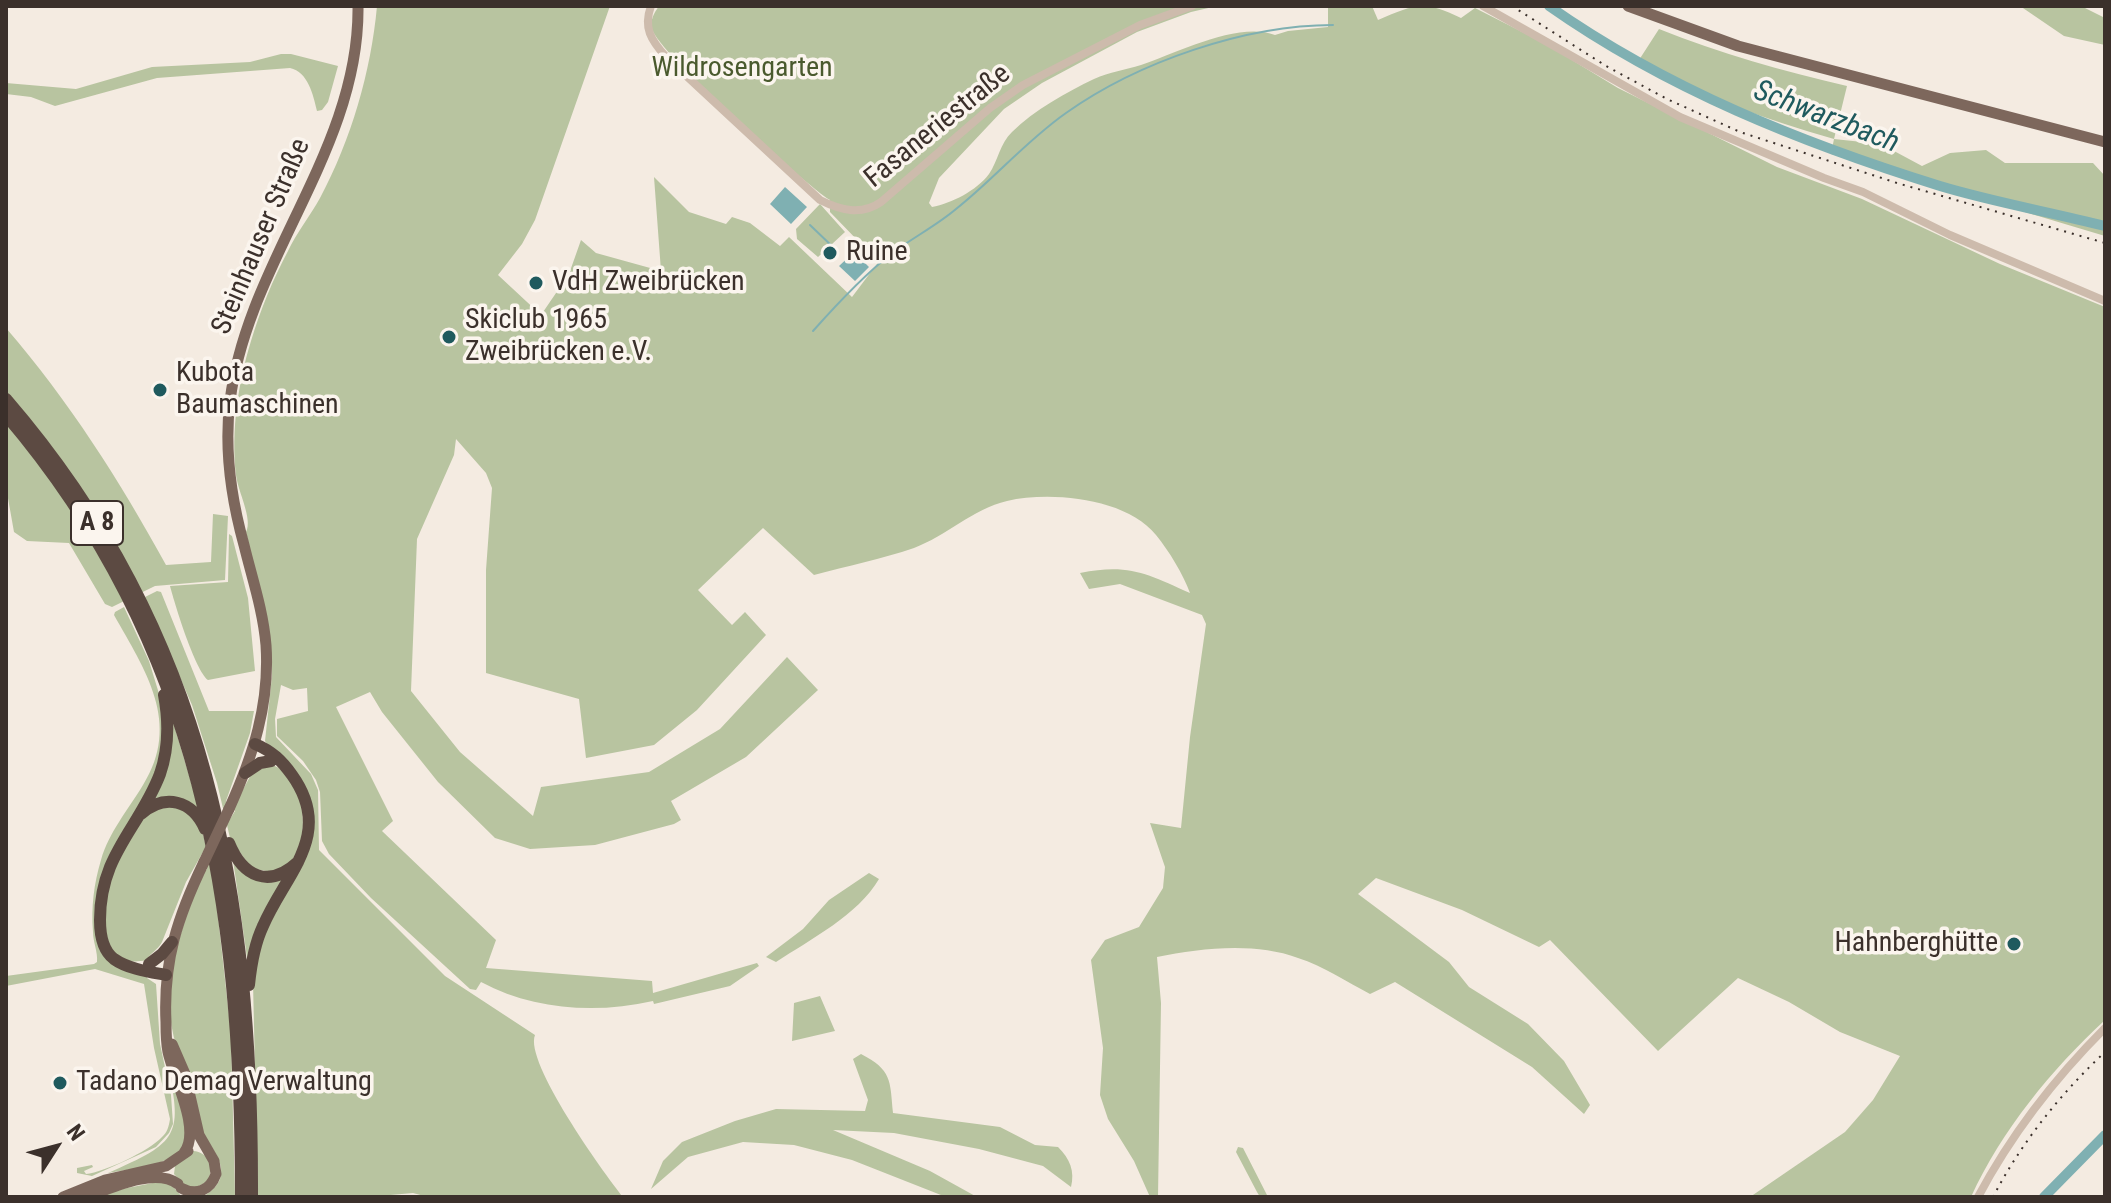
<!DOCTYPE html>
<meta charset="utf-8">
<style>
body{margin:0}
#map{position:relative;width:2111px;height:1203px;overflow:hidden;background:#f4ebe1;font-family:"Roboto Condensed",sans-serif}
canvas{display:block}
.frame{position:absolute;inset:0;border:8px solid #3b302b;pointer-events:none}
.north{position:absolute;left:16px;top:1107px;width:80px;height:80px;-webkit-text-stroke:6px #fbf5ee;paint-order:stroke;rotate:54deg;font-size:22px;font-weight:700;line-height:32px;text-align:center;color:#3b302b}
.north::after{content:'';display:block;margin:auto;width:28px;height:36px;background:#3b302b;clip-path:polygon(50% 0,100% 100%,50% 72%,0 100%)}
</style>
<div id="map">
<canvas width="2111" height="1203"></canvas>
<div class="frame"></div>
<div class="north">N</div>
</div>
<script>
const context = document.querySelector('canvas').getContext('2d');
context.lineJoin = 'round';
function fill(path, color) { context.fillStyle = color; context.fill(path, 'evenodd'); }
function trace(path, color, width, dash) { context.strokeStyle = color; context.lineWidth = width; context.lineCap = dash ? 'butt' : 'round'; context.setLineDash(dash || []); context.stroke(path); }
function write(font, color, halo, rows, align = 'center') {
  context.font = font + ' "Roboto Condensed",sans-serif'; context.lineWidth = 7; context.setLineDash([]); context.textBaseline = 'middle'; context.strokeStyle = halo; context.fillStyle = color; for (const [text, x, y, turn = 0] of rows) {
    context.save(); context.translate(x, y); context.rotate((+turn || 0) * Math.PI / 180); context.textAlign = isNaN(turn) ? turn : align; if (halo) context.strokeText(text, 0, 0); context.fillText(text, 0, 0); context.restore();
  }
}
fill(new Path2D(`
 M 377,6 L 610,6 L 535,220 L 522,244 L 498,275 L 541,315 L 569,274 L 581,240 L 596,253 L 661,271 L 654,177 L 689,212 L 726,224 L 732,217 L 750,223 L 780,246 L 789,237 L 852,297 L 886,252 L 862,245 L 830,212 L 830,200 C 804,184 658,52 652,29 C 650,20 654,13 659,6 L 833,6 L 841,8 L 852,6 L 1217,6 L 1191,12 L 1137,32 L 1042,83 L 1004,109 L 939,178 L 929,203 L 932,207 C 952,203 976,191 989,174 C 998,161 1000,143 1012,132 C 1034,110 1067,92 1094,79 C 1110,72 1125,70 1141,65 C 1177,53 1238,21 1275,35 L 1288,31 L 1328,27 L 1328,6 L 1372,6 L 1378,20 C 1414,4 1425,0 1461,18 L 1475,8 L 1544,43 L 1618,88 L 1777,167 L 1862,199 L 2000,264 L 2105,307 L 2105,1020 C 2051,1070 2002,1130 1971,1197 L 1750,1197 L 1845,1132 L 1873,1100 L 1900,1056 L 1840,1032 L 1789,1002 L 1738,978 L 1658,1051 L 1550,940 L 1539,947 L 1462,910 L 1376,878 L 1358,894 L 1449,962 L 1469,987 L 1528,1024 L 1564,1061 L 1590,1105 L 1584,1114 L 1532,1067 L 1395,982 L 1370,994 C 1347,982 1323,966 1298,958 C 1255,942 1201,948 1157,957 L 1161,1003 L 1158,1197 L 1150,1197 L 1134,1161 L 1108,1119 L 1100,1095 L 1103,1048 L 1091,960 L 1105,940 L 1139,927 L 1163,888 L 1165,867 L 1150,823 L 1181,828 L 1190,737 L 1206,624 L 1202,615 L 1120,584 L 1089,589 L 1080,573 C 1129,563 1147,574 1190,593 C 1183,574 1169,551 1156,535 C 1126,498 1051,491 1007,501 C 973,509 946,536 914,548 C 882,559 847,566 814,575 L 763,528 L 698,590 L 732,625 L 745,612 L 766,635 L 697,710 L 654,745 L 586,758 L 579,699 L 486,673 L 486,570 L 492,488 L 486,473 L 456,439 L 454,455 L 417,539 L 411,691 L 460,752 L 533,816 L 541,787 L 649,772 L 720,729 L 787,657 L 818,690 L 746,757 L 671,801 L 681,820 L 674,824 L 595,845 L 530,849 L 495,838 L 438,782 L 382,712 L 370,692 L 336,707 L 393,821 L 382,831 L 496,940 L 486,968 L 652,981 L 653,993 L 757,963 L 759,966 L 730,986 L 654,1004 L 653,1001 C 596,1014 533,1010 481,982 L 476,990 L 470,989 L 371,898 L 329,854 L 322,841 L 320,792 L 316,780 L 303,761 L 277,736 L 277,719 L 308,711 L 307,688 L 293,690 L 281,685 L 275,719 L 276,737 L 311,774 L 318,790 L 319,850 L 445,976 L 535,1035 C 524,1062 603,1172 623,1197 L 428,1197 L 413,1193 L 368,1197 L 258,1197 L 253,983 L 262,934 L 301,868 L 312,809 L 265,741 L 272,676 L 270,639 L 246,532 C 253,519 238,492 236,475 C 231,431 238,383 251,341 C 260,311 273,279 288,251 C 297,232 310,216 320,198 C 351,140 371,72 377,6 Z
 M 2020,6 L 2045,8 L 2081,6 L 2105,18 L 2105,45 L 2064,36 Z
 M 1659,29 C 1721,54 1783,71 1847,86 L 1834,139 L 1881,144 L 1922,166 L 1950,153 L 1986,150 L 2005,163 L 2093,163 L 2105,176 L 2105,236 L 1831,154 L 1834,139 C 1766,119 1699,97 1639,60 Z
 M 281,54 L 291,54 L 338,66 L 328,102 L 322,110 L 317,111 C 313,94 308,72 290,68 L 157,78 L 55,106 L 31,97 L 6,94 L 6,83 L 76,89 L 152,67 L 250,62 Z
 M 820,204 L 845,232 L 818,257 L 797,239 L 796,229 Z
 M 6,328 C 69,401 120,481 166,565 L 211,562 L 213,514 L 228,516 L 225,580 L 155,586 L 112,607 L 105,604 L 69,543 L 27,541 L 14,532 L 6,487 Z
 M 229,534 L 232,536 L 248,598 L 255,671 L 208,680 C 195,670 175,605 170,586 L 228,582 Z
 M 157,591 L 161,592 L 209,711 L 254,711 L 250,733 L 226,801 L 230,819 L 235,811 L 233,808 L 253,771 L 273,765 C 303,778 307,822 300,849 C 298,857 290,864 285,870 L 254,872 L 230,838 L 217,783 L 192,705 L 145,597 Z
 M 124,607 L 149,661 L 164,710 L 158,772 L 112,851 L 99,944 L 147,974 L 147,978 L 156,984 L 160,1044 L 171,1095 L 173,1124 L 169,1133 L 156,1147 L 92,1176 L 77,1173 L 77,1168 L 92,1165 L 93,1167 L 84,1171 L 86,1174 C 105,1172 149,1151 162,1137 C 167,1133 169,1126 170,1119 L 154,1048 L 144,984 L 95,969 L 6,986 L 6,976 L 94,964 L 97,962 C 98,952 93,942 93,932 C 91,907 94,883 101,860 C 109,832 128,810 143,785 C 182,723 145,670 114,615 L 115,612 Z
 M 172,718 L 199,809 L 150,804 Z
 M 181,805 L 201,824 L 215,889 L 231,1034 L 235,1197 L 203,1197 C 211,1191 220,1185 221,1174 C 223,1157 207,1144 202,1130 C 196,1113 196,1093 190,1076 C 187,1066 181,1058 177,1048 C 157,987 182,928 203,870 L 207,870 L 203,852 L 186,882 L 162,942 C 158,950 150,953 147,960 C 67,978 117,821 156,806 C 162,804 173,805 181,805 Z
 M 233,860 L 240,867 L 287,874 L 248,964 Z
 M 869,873 L 879,879 C 858,915 811,939 776,962 L 766,957 L 803,929 L 829,900 Z
 M 820,996 L 835,1031 L 792,1041 L 794,1003 Z
 M 861,1054 C 892,1070 890,1080 893,1113 L 1000,1127 L 1035,1145 L 1058,1147 C 1070,1159 1075,1171 1071,1187 L 1043,1166 L 979,1149 L 894,1133 L 833,1130 L 930,1171 L 977,1197 L 946,1197 L 852,1160 L 794,1145 L 743,1142 L 688,1157 L 651,1189 L 663,1161 L 682,1142 L 735,1121 L 776,1109 L 865,1111 L 868,1100 L 853,1059 Z
 M 166,1059 C 173,1071 175,1088 179,1101 C 182,1113 187,1127 185,1139 C 182,1166 128,1169 108,1173 C 179,1142 184,1136 166,1059 Z
 M 1238,1147 L 1243,1148 L 1268,1197 L 1260,1197 L 1257,1192 L 1236,1152 Z
 M 193,1151 C 209,1152 214,1167 208,1181 L 195,1188 L 183,1184 L 174,1174 L 175,1166 Z
 M 163,1181 L 170,1183 L 182,1197 L 101,1197 L 117,1190 Z`), '#b8c4a0');
fill(new Path2D(`
 M 785,187 L 807,207 L 791,224 L 770,204 Z
 M 854,252 L 869,267 L 855,281 L 839,266 Z`), '#7fb0b2');
trace(new Path2D(`
 M 810,225 L 835,249
 M 813,331 C 837,304 863,276 891,254 C 912,238 936,226 956,209 C 994,179 1026,141 1066,113 C 1138,62 1245,25 1333,25`), '#7fb0b2', 2);
trace(new Path2D(`
 M 1549,6 C 1667,89 1802,143 1940,186 C 1993,202 2050,212 2105,226
 M 2044,1197 L 2105,1135`), '#7fb0b2', 10);
trace(new Path2D(`
 M 651,6 C 643,28 651,40 666,57 L 820,200 C 840,210 861,216 881,202 L 990,108 L 1023,85 L 1140,25 L 1192,6
 M 1483,6 L 1680,117 L 1824,178 L 1863,192 L 1950,235 L 2105,301
 M 1978,1197 C 2012,1133 2054,1079 2105,1028`), '#cdbbac', 8);
trace(new Path2D(`
 M 1628,6 L 1738,46 L 2105,142
 M 229,809 C 253,756 270,704 266,645 C 263,610 252,578 244,545 C 231,498 224,449 230,401 C 247,261 360,150 358,6
 M 172,1044 L 185,1074 L 199,1135 L 214,1161 L 216,1174 C 210,1191 196,1196 181,1188
 M 184,1153 C 202,1130 173,1077 168,1052 C 166,1042 166,1032 166,1022 C 163,960 178,916 204,862
 M 63,1197 L 105,1180 L 166,1166 L 188,1151
 M 87,1197 C 111,1188 155,1167 178,1184`), '#7d675c', 11);
trace(new Path2D(`
 M 6,399 C 209,634 253,896 252,1197
 M 6,415 C 202,645 241,905 241,1197
 M 164,695 C 169,722 169,748 160,774 C 139,829 100,854 100,920 C 100,934 102,950 114,959 C 128,969 150,972 166,975
 M 245,773 L 260,763 L 271,761
 M 141,814 C 165,793 192,800 205,829
 M 229,843 C 243,877 269,889 298,862
 M 149,964 L 162,954 L 172,942
 M 249,985 C 251,965 254,945 263,926 C 285,874 335,835 292,775 C 282,761 272,751 255,744`), '#5c4a42', 12);
trace(new Path2D(`
 M 1512,6 L 1606,66 L 1667,99 L 1740,132 L 1897,183 L 2105,243
 M 1993,1197 C 2021,1143 2061,1093 2105,1052`), '#3b302b', 2, [2, 6]);
trace(new Path2D(`
 M 204,862 L 229,809`), '#7d675c', 11);
for (const [x, y, r, color] of [
 [830,253,8,"#1f5a5e"],
 [536,283,8,"#1f5a5e"],
 [449,337,8,"#1f5a5e"],
 [160,390,8,"#1f5a5e"],
 [2014,944,8,"#1f5a5e"],
 [60,1083,8,"#1f5a5e"]
]) { const dot = new Path2D(); dot.arc(x, y, r, 0, 2 * Math.PI); context.fillStyle = color; context.fill(dot); trace(dot, '#fbf5ee', 3); }
for (const [x, y, w] of [
 [97,523,52]
]) { const box = new Path2D(); box.roundRect(x - w / 2, y - 22, w, 44, 6); context.fillStyle = '#fbf5ee'; context.fill(box); trace(box, '#3b302b', 2); }
write('bold 26px', '#3b302b', null, [
 ["A 8",97,523]
]);
write('28px', '#4a5a2e', '#fbf5ee', [
 ["Wildrosengarten",742,69]
]);
write('28px', '#3b302b', '#fbf5ee', [
 ["Fasaneriestraße",938,127,-39],
 ["Steinhauser Straße",262,237,-67]
]);
write('28px', '#3b302b', '#fbf5ee', [
 ["Ruine",846,253],
 ["VdH Zweibrücken",552,283],
 ["Skiclub 1965",465,321],
 ["Zweibrücken e.V.",465,353],
 ["Kubota",176,374],
 ["Baumaschinen",176,406],
 ["Hahnberghütte",1998,944,"right"],
 ["Tadano Demag Verwaltung",76,1083]
], 'left');
write('italic 30px', '#1f5a5e', '#fbf5ee', [
 ["Schwarzbach",1826,118,21]
]);
</script>
